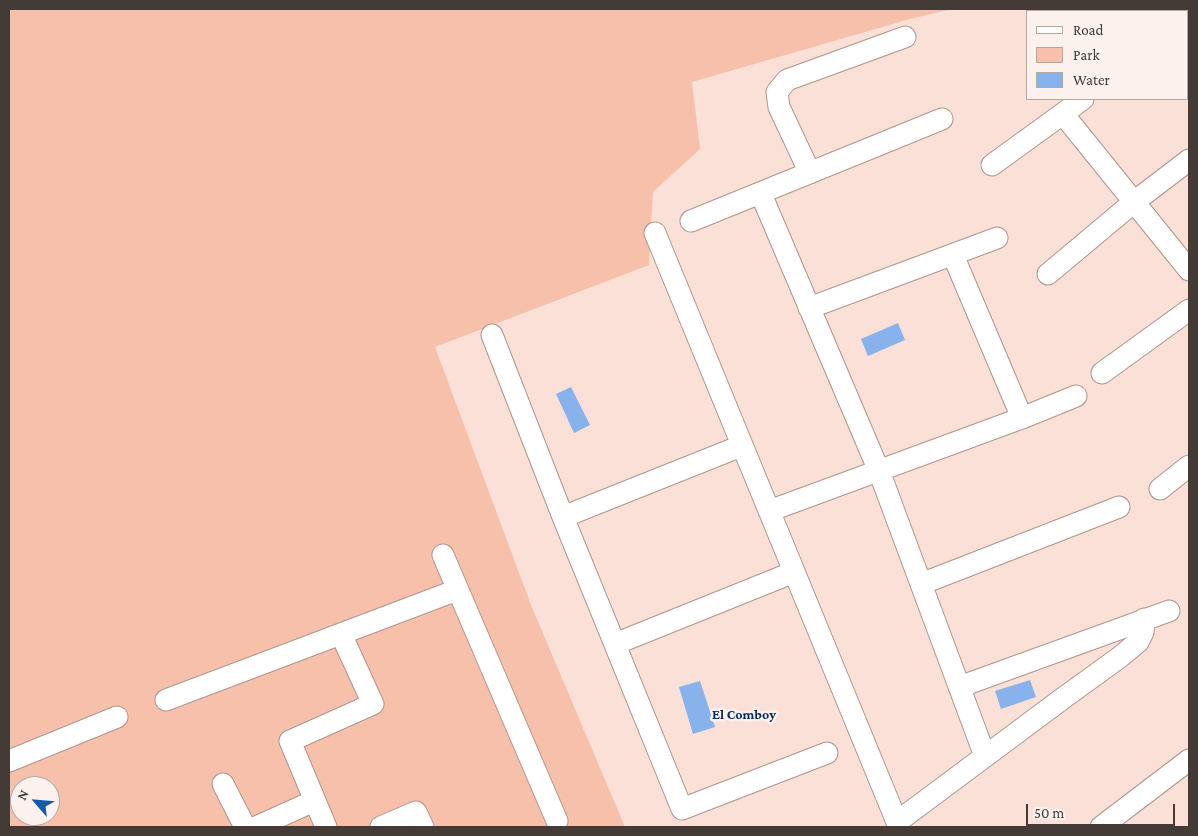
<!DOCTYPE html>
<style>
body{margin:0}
#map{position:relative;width:1198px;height:836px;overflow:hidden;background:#fae0d7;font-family:"Crimson Pro",serif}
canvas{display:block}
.frame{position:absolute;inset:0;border:10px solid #443a36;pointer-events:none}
.legend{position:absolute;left:1026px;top:10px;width:162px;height:90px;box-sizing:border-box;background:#fcf1ed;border:1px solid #b2a8a4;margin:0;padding:6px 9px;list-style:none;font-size:15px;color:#443a36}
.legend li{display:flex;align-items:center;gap:10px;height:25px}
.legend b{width:25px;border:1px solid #b2a8a4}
.north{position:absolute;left:10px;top:776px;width:50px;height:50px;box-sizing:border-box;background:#fcf1ed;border:1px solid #b2a8a4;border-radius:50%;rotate:297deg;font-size:14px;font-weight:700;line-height:20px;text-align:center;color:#443a36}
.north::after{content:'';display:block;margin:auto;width:18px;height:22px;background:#1559a9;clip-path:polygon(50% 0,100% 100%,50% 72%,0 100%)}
.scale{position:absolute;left:1026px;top:804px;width:149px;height:22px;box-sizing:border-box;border:2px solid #443a36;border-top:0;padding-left:6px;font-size:15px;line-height:18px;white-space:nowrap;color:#443a36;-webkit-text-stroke:4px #fcf1ed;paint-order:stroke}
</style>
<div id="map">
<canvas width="1198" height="836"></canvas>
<div class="frame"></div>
<ul class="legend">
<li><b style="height:6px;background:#fff"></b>Road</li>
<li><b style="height:14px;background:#f7c0ab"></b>Park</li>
<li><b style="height:14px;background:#87b2eb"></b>Water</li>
</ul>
<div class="north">N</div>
<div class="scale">50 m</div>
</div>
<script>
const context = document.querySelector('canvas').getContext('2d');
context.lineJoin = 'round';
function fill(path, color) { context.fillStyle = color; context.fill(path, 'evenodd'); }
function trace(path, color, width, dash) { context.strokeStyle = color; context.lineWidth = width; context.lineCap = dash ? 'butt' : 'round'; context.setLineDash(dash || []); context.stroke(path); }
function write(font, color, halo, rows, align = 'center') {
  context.font = font + ' "Crimson Pro",serif'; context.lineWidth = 5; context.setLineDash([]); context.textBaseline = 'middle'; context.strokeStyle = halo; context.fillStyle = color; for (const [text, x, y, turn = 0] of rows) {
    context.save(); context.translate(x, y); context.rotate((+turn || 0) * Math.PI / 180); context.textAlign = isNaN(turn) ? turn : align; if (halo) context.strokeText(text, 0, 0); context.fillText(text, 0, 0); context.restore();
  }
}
fill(new Path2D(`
 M 9,9 L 952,9 L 910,19 L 692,82 L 700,149 L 653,192 L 649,265 L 435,347 L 531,605 L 625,827 L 9,827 ZM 20,786 L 50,786 L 50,816 L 20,816 Z`), '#f7c0ab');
fill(new Path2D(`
 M 898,323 L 905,340 L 868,356 L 861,339 Z
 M 571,387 L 590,425 L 574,433 L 556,394 Z
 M 1030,680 L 1036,697 L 1001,709 L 995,691 Z
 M 700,681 L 715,727 L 693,734 L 679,687 Z`), '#87b2eb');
const minor = new Path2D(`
 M 1187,21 L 1189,19
 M 1063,114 L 1189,270
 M 992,165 L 1083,99
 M 810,173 L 779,107 L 777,92 L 787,80 L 905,37
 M 761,194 L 879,471 L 985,756
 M 691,221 L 942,119
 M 655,233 L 899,827
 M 953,255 L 1022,418
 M 1048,274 L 1134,202 L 1189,160
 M 809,308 L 997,238
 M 492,335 L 563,517 L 682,809 L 827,753
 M 1102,373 L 1189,310
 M 1160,489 L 1189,466
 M 769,511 L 1022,418 L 1076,396
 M 563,517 L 741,446
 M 443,555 L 557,821
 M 921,584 L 1119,507
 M 615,644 L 794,572
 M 959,687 L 1169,611
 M 166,700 L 457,590
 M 9,761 L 117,717
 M 223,784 L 245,827
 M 897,822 L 1062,699 L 1120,657 L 1138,642 L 1143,632 L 1144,619
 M 256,827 L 314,801
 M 326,827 L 290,741 L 373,704 L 341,634
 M 381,827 L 416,812 L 423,827
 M 1101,827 L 1189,760`);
trace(minor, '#ad958c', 23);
trace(minor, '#fff', 21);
write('bold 14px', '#002b5d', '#fcf1ed', [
 ["El Comboy",744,715]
]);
</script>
